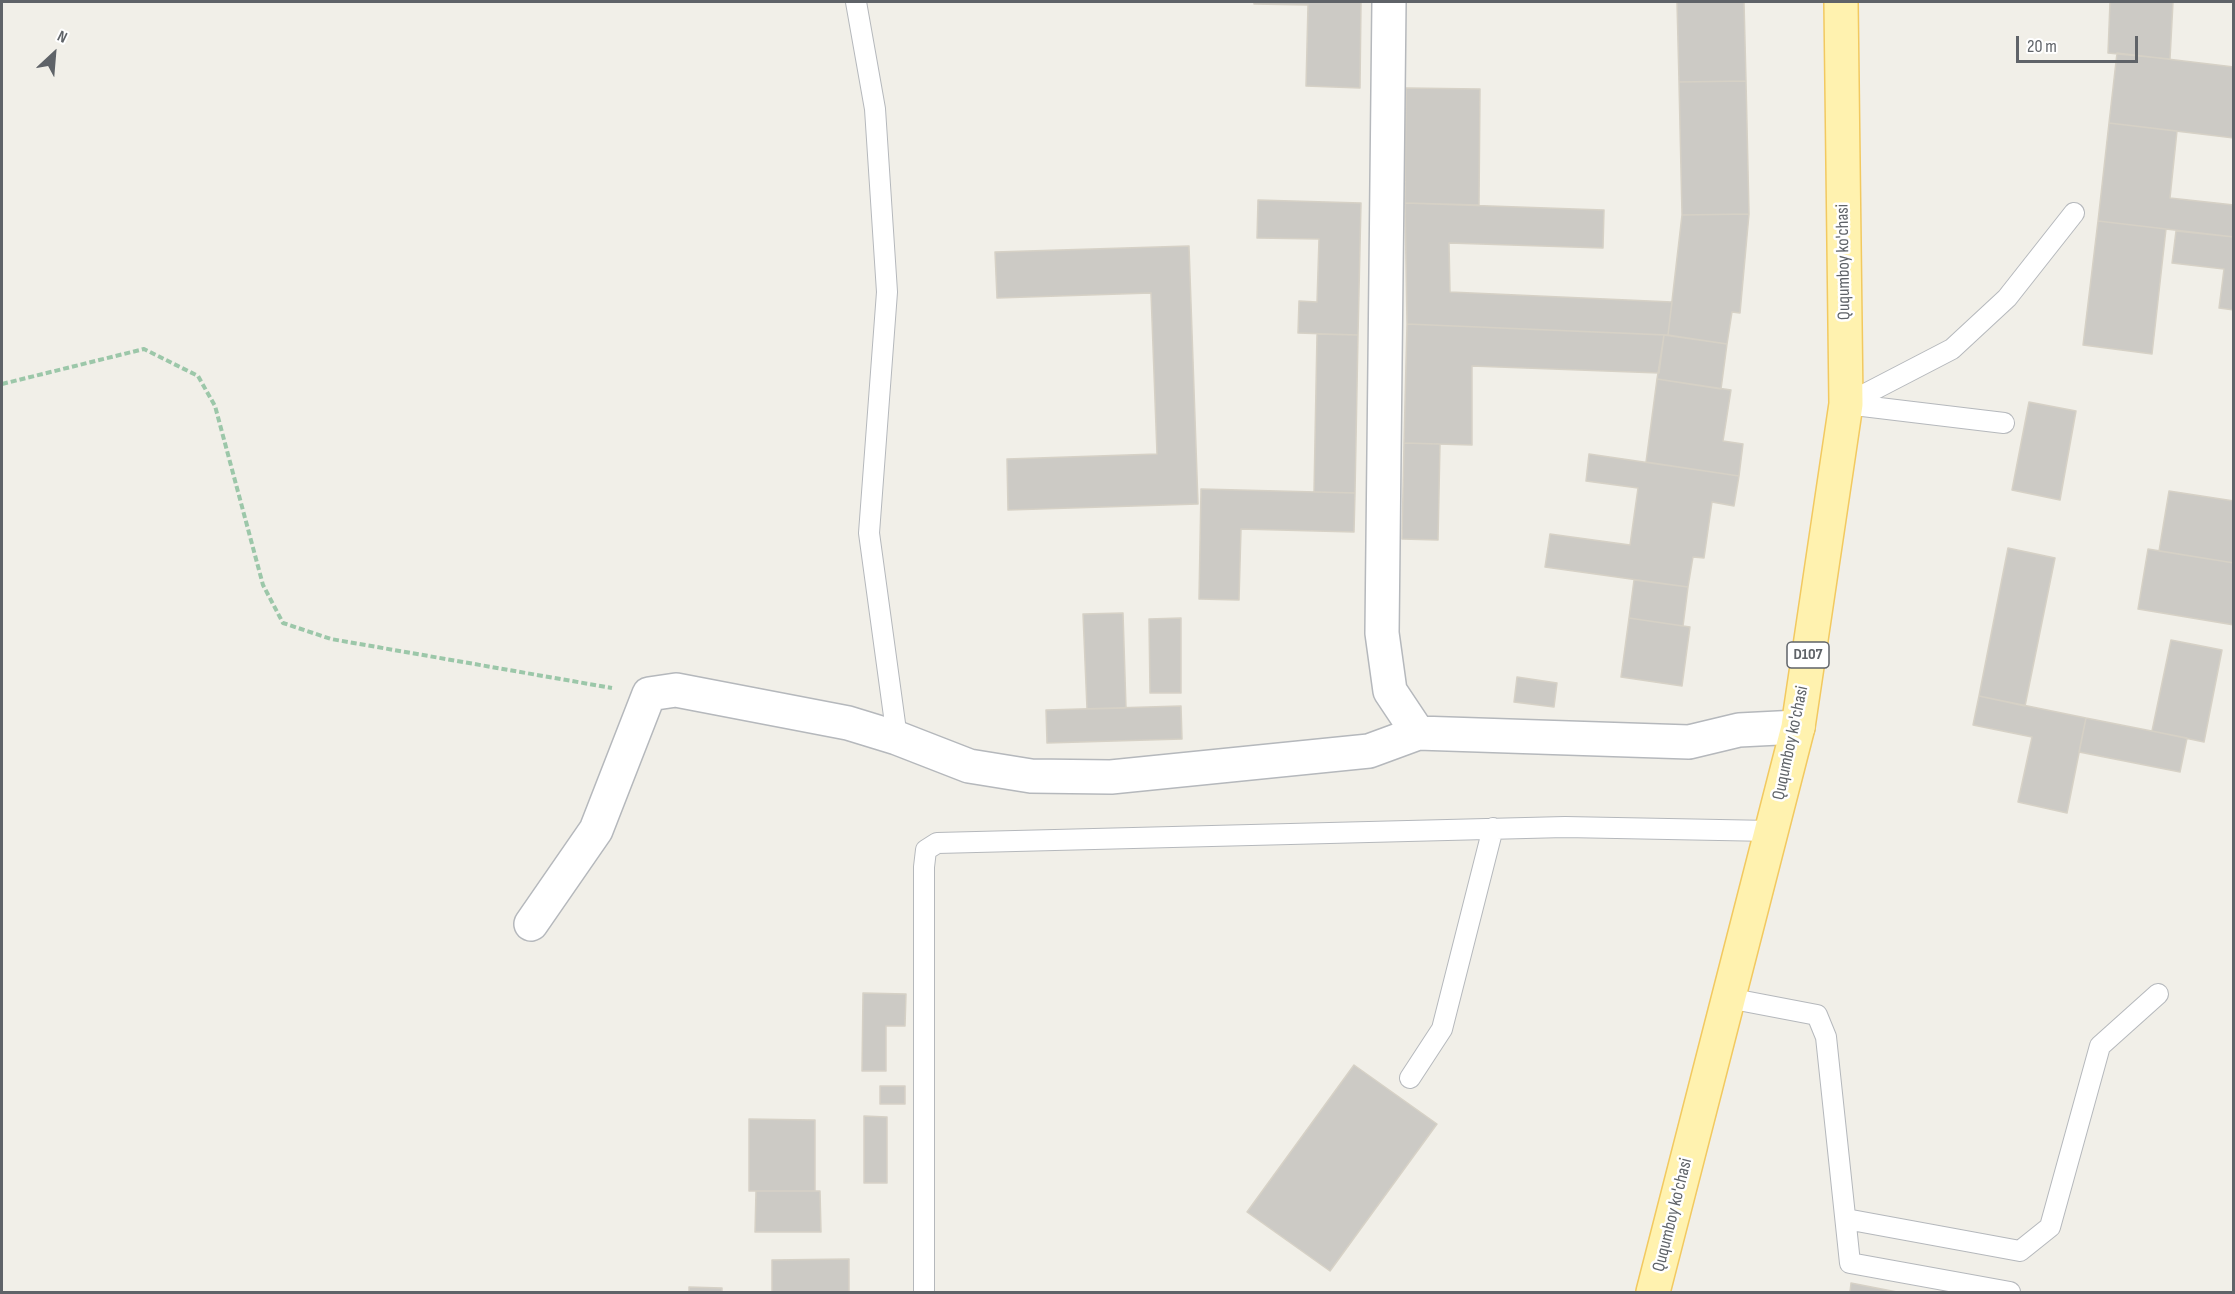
<!DOCTYPE html>
<style>
body{margin:0}
#map{position:relative;width:2235px;height:1294px;overflow:hidden;background:#f1efe8;font-family:"Sofia Sans Condensed",sans-serif}
canvas{display:block}
.frame{position:absolute;inset:0;border:3px solid #5f6368;pointer-events:none}
.north{position:absolute;left:24px;top:24px;width:60px;height:60px;-webkit-text-stroke:4px #fff;paint-order:stroke;rotate:26deg;font-size:16px;font-weight:700;line-height:24px;text-align:center;color:#5f6368}
.north::after{content:'';display:block;margin:auto;width:21px;height:27px;background:#5f6368;clip-path:polygon(50% 0,100% 100%,50% 72%,0 100%)}
.scale{position:absolute;left:2016px;top:36px;width:122px;height:27px;box-sizing:border-box;border:3px solid #5f6368;border-top:0;padding-left:8px;font-size:18px;line-height:21px;white-space:nowrap;color:#5f6368;-webkit-text-stroke:4px #fff;paint-order:stroke}
</style>
<div id="map">
<canvas width="2235" height="1294"></canvas>
<div class="frame"></div>
<div class="north">N</div>
<div class="scale">20 m</div>
</div>
<script>
const context = document.querySelector('canvas').getContext('2d');
context.lineJoin = 'round';
function fill(path, color) { context.fillStyle = color; context.fill(path, 'evenodd'); }
function trace(path, color, width, dash) { context.strokeStyle = color; context.lineWidth = width; context.lineCap = dash ? 'butt' : 'round'; context.setLineDash(dash || []); context.stroke(path); }
function write(font, color, halo, rows, align = 'center') {
  context.font = font + ' "Sofia Sans Condensed",sans-serif'; context.lineWidth = 5; context.setLineDash([]); context.textBaseline = 'middle'; context.strokeStyle = halo; context.fillStyle = color; for (const [text, x, y, turn = 0] of rows) {
    context.save(); context.translate(x, y); context.rotate((+turn || 0) * Math.PI / 180); context.textAlign = isNaN(turn) ? turn : align; if (halo) context.strokeText(text, 0, 0); context.fillText(text, 0, 0); context.restore();
  }
}
const building = new Path2D(`
 M 1254,2 L 1361,2 L 1360,88 L 1306,86 L 1308,5 L 1254,4 Z
 M 1677,2 L 1744,2 L 1746,81 L 1679,82 Z
 M 2110,2 L 2173,2 L 2170,59 L 2108,53 Z
 M 2117,53 L 2234,67 L 2234,138 L 2109,123 Z
 M 1746,81 L 1749,214 L 1682,215 L 1679,82 Z
 M 1406,88 L 1480,89 L 1479,205 L 1405,203 Z
 M 2109,123 L 2177,131 L 2170,198 L 2234,205 L 2234,237 L 2098,221 Z
 M 1258,200 L 1361,203 L 1358,335 L 1298,333 L 1299,301 L 1317,302 L 1319,239 L 1257,238 Z
 M 1405,203 L 1604,210 L 1603,248 L 1449,243 L 1450,292 L 1672,302 L 1668,335 L 1407,324 Z
 M 1749,214 L 1740,313 L 1732,312 L 1727,344 L 1668,335 L 1682,215 Z
 M 2098,221 L 2166,229 L 2152,354 L 2083,345 Z
 M 2176,231 L 2234,237 L 2234,310 L 2219,308 L 2224,269 L 2172,263 Z
 M 1189,246 L 1198,504 L 1008,510 L 1007,459 L 1157,454 L 1151,293 L 997,298 L 995,252 Z
 M 1407,324 L 1664,335 L 1659,373 L 1472,366 L 1472,445 L 1404,443 Z
 M 1317,334 L 1358,335 L 1355,493 L 1314,492 Z
 M 1664,335 L 1727,344 L 1721,389 L 1657,379 Z
 M 1657,379 L 1731,390 L 1723,441 L 1743,444 L 1739,476 L 1646,462 Z
 M 2029,402 L 2076,411 L 2060,500 L 2012,490 Z
 M 1404,443 L 1440,444 L 1438,540 L 1402,539 Z
 M 1589,454 L 1739,476 L 1734,506 L 1712,502 L 1704,558 L 1693,557 L 1688,587 L 1545,567 L 1550,534 L 1630,545 L 1638,488 L 1586,481 Z
 M 1201,489 L 1355,493 L 1354,532 L 1241,529 L 1239,600 L 1199,599 Z
 M 2169,491 L 2234,501 L 2234,563 L 2159,551 Z
 M 2008,548 L 2055,558 L 2025,706 L 1979,696 Z
 M 2148,549 L 2234,563 L 2234,625 L 2138,609 Z
 M 1634,580 L 1688,587 L 1683,626 L 1629,618 Z
 M 1123,613 L 1126,708 L 1087,709 L 1083,614 Z
 M 1181,618 L 1181,693 L 1150,693 L 1149,619 Z
 M 1629,618 L 1690,627 L 1682,686 L 1621,677 Z
 M 2171,640 L 2222,650 L 2204,742 L 2152,731 Z
 M 1517,677 L 1557,683 L 1554,707 L 1514,702 Z
 M 1979,696 L 2086,718 L 2067,813 L 2018,802 L 2032,737 L 1973,725 Z
 M 1181,706 L 1182,739 L 1047,743 L 1046,710 Z
 M 2086,718 L 2187,738 L 2180,772 L 2079,752 Z
 M 863,993 L 906,994 L 905,1026 L 886,1026 L 886,1071 L 862,1071 Z
 M 1354,1065 L 1437,1124 L 1330,1271 L 1247,1212 Z
 M 880,1086 L 905,1086 L 905,1104 L 880,1104 Z
 M 864,1116 L 887,1117 L 887,1183 L 864,1183 Z
 M 749,1119 L 815,1120 L 815,1191 L 749,1191 Z
 M 756,1191 L 820,1191 L 821,1232 L 755,1232 Z
 M 849,1259 L 849,1292 L 772,1292 L 772,1260 Z
 M 1851,1283 L 1897,1292 L 1850,1292 Z
 M 689,1287 L 722,1288 L 722,1292 L 689,1292 Z`);
fill(building, '#cccac5');
trace(building, '#d6d1c6', 1.5);
const lane = new Path2D(`
 M 856,2 L 875,109 L 887,292 L 869,533 L 897,738
 M 1846,404 L 1952,349 L 2007,298 L 2074,213
 M 1846,404 L 2004,423
 M 1728,998 L 1817,1015 L 1826,1037 L 1850,1263 L 2010,1292
 M 1410,1078 L 1442,1029 L 1493,828
 M 1846,1219 L 2020,1251 L 2050,1227 L 2100,1046 L 2158,994
 M 924,1292 L 924,867 L 926,850 L 937,843 L 1565,827 L 1771,831`);
const street = new Path2D(`
 M 1389,2 L 1382,633 L 1390,691 L 1418,733 L 1689,742 L 1739,730 L 1798,727
 M 531,924 L 596,830 L 649,694 L 676,690 L 848,723 L 897,738 L 969,766 L 1031,776 L 1111,777 L 1369,751 L 1418,733`);
const primary = new Path2D(`
 M 1653,1292 L 1798,727 L 1846,404 L 1841,2`);
trace(lane, '#b5b8bc', 22);
trace(street, '#b5b8bc', 36);
trace(primary, '#f2c960', 36);
trace(new Path2D(`
 M 2,384 L 144,349 L 198,376 L 215,406 L 263,585 L 283,623 L 331,639 L 612,688`), '#9cc7a9', 4, [6, 3]);
trace(lane, '#fff', 20);
trace(street, '#fff', 33);
trace(primary, '#fff2af', 33);
for (const [x, y, w] of [
 [1808,655,42]
]) { const box = new Path2D(); box.roundRect(x - w / 2, y - 13, w, 26, 4.5); context.fillStyle = '#fff'; context.fill(box); trace(box, '#5f6368', 1.5); }
write('bold 16px', '#5f6368', null, [
 ["D107",1808,655]
]);
write('18px', '#5f6368', '#fff', [
 ["Ququmboy ko'chasi",1844,262,-91],
 ["Ququmboy ko'chasi",1791,743,-78],
 ["Ququmboy ko'chasi",1673,1215,-76]
]);
</script>
